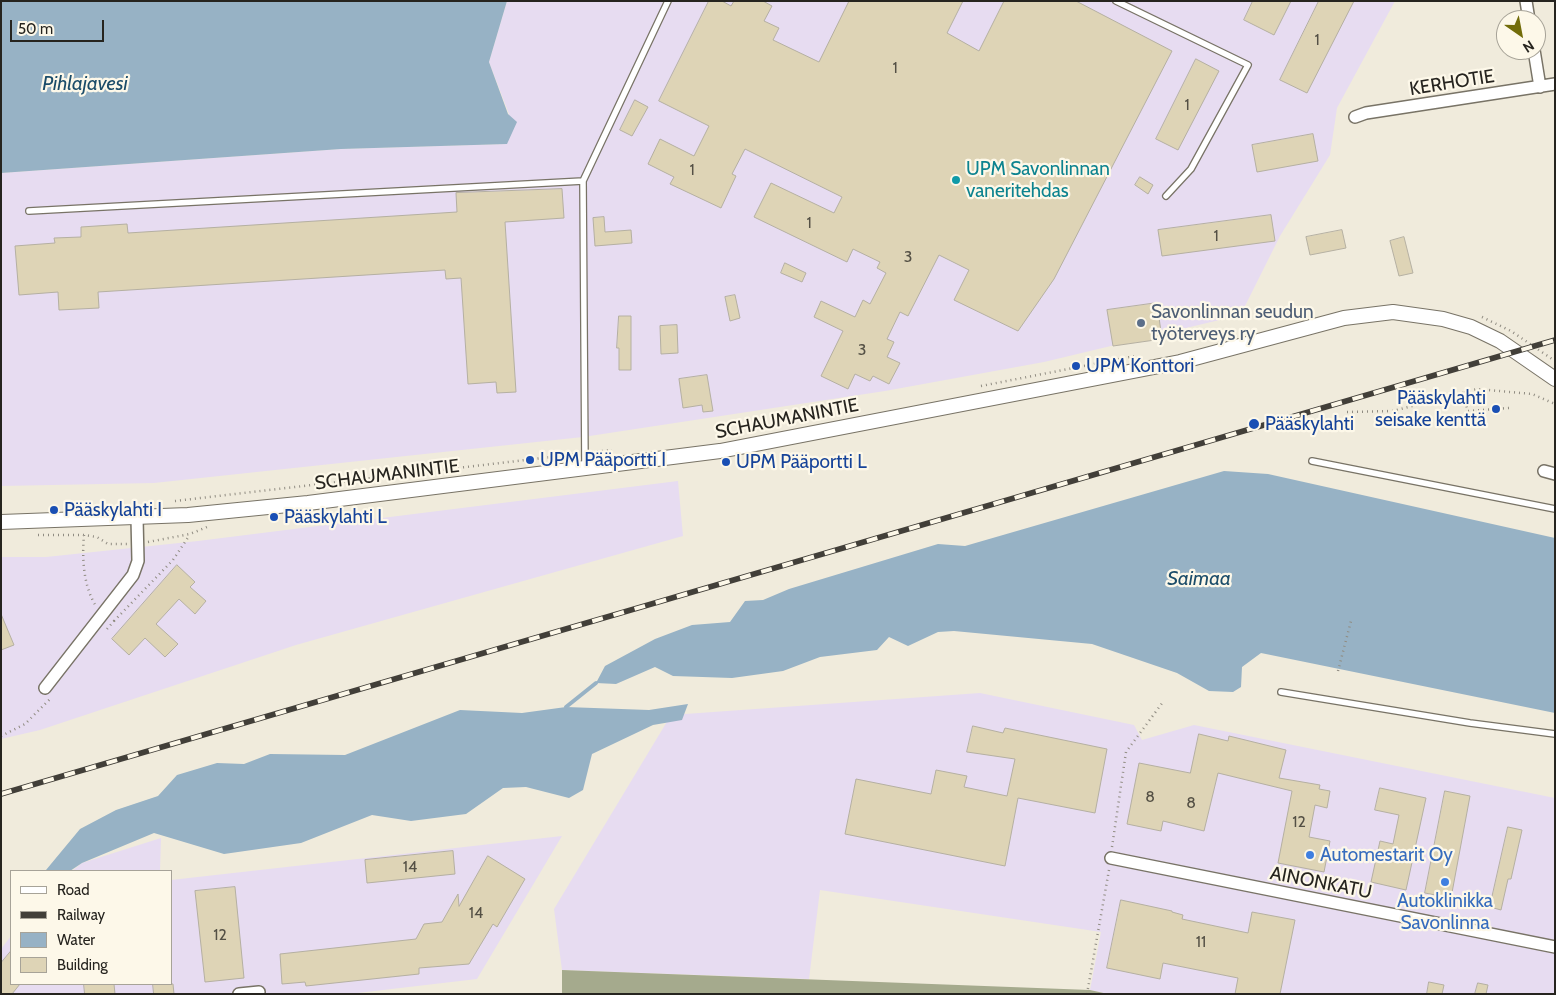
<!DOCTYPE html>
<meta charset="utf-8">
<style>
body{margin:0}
#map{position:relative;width:1556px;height:995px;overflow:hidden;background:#f0ebdc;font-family:Cabin,sans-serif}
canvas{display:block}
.frame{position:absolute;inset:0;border:2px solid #26241f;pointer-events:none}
.legend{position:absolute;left:10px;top:870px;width:162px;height:115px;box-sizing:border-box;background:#fdf8e9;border:1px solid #a7a398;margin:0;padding:6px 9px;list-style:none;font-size:15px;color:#26241f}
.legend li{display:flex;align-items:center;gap:10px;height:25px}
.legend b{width:25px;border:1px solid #a7a398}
.north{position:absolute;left:1496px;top:10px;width:50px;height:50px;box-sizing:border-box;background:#fdf8e9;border:1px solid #a7a398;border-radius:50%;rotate:147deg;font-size:14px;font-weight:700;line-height:20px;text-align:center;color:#26241f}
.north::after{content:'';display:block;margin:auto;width:18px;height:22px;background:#726c09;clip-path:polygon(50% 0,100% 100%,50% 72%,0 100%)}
.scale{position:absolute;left:10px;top:20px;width:94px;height:22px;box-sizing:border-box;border:2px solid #26241f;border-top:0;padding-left:6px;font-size:15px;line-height:18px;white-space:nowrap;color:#26241f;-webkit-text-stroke:4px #fdf8e9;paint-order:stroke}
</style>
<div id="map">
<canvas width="1556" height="995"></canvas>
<div class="frame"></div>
<ul class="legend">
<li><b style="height:6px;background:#fff"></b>Road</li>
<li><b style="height:6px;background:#423f39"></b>Railway</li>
<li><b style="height:14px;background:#97b2c5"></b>Water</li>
<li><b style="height:14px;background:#ded4b6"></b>Building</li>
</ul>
<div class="north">N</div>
<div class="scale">50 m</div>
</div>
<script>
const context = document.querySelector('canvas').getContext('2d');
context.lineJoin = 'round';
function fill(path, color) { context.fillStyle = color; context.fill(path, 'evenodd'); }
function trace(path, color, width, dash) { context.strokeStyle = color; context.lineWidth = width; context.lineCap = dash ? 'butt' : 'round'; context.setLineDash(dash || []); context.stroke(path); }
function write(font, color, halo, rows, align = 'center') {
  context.font = font + ' Cabin,sans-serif'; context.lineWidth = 4.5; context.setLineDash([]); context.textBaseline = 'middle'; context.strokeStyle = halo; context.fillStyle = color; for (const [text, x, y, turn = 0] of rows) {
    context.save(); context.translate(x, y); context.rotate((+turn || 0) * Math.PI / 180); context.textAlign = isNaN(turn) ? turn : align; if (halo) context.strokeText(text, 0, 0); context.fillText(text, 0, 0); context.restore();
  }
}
fill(new Path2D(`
 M 507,1 L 1395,1 L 1337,108 L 1330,155 L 1280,236 L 1244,308 L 1232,317 L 1044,362 L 885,391 L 583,437 L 154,483 L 1,486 L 1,173 L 341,149 L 507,144 L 509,114 L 489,62 Z
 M 678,481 L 683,536 L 296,645 L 40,730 L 1,739 L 1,557 L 46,557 L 198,541 Z
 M 980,693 L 1134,725 L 1142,740 L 1194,725 L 1555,798 L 1555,994 L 1108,994 L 1090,990 L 1101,932 L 820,890 L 809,979 L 562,970 L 554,909 L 671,715 Z
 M 562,836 L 477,979 L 349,994 L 1,994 L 1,949 L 11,936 L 11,984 L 171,984 L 171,880 Z
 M 161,838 L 160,871 L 72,871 L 82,863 Z`), '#e7dcf1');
fill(new Path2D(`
 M 562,970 L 1090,990 L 1108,994 L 562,994 Z`), '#a5aa8d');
fill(new Path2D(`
 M 1,1 L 507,1 L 489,62 L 508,114 L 517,122 L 507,144 L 341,149 L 1,173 Z
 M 1224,471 L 1268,474 L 1555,538 L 1555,713 L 1261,653 L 1242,667 L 1241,687 L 1233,692 L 1209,691 L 1177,673 L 1092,644 L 954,631 L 938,632 L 908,646 L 889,637 L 877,650 L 820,657 L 783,671 L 732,678 L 673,676 L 655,667 L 616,684 L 596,683 L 605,666 L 655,639 L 692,625 L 730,622 L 745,601 L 763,600 L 789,589 L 938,544 L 965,546 Z
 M 688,704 L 682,720 L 653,725 L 592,754 L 583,790 L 569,798 L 526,787 L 503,788 L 466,814 L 411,821 L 372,815 L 301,843 L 224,854 L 154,833 L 82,863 L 70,871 L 46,870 L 80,829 L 116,810 L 158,796 L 177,775 L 217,763 L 244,764 L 270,754 L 345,755 L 460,710 L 522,713 L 566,707 L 649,710 Z`), '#97b2c5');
trace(new Path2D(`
 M 566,707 L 596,683`), '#97b2c5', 4);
const building = new Path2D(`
 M 709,1 L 722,1 L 731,6 L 734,1 L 763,1 L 772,6 L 764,21 L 779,28 L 773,40 L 819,62 L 849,1 L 963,1 L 947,33 L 979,51 L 1004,1 L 1076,1 L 1172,51 L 1054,279 L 1018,331 L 954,300 L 969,270 L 939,255 L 908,316 L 900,312 L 887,339 L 894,342 L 887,357 L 900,363 L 889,384 L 873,376 L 870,381 L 855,374 L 848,389 L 821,376 L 843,331 L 814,317 L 821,301 L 855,317 L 863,300 L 870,304 L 886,273 L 877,268 L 880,262 L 853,249 L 847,262 L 754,217 L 771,183 L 834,213 L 842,197 L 745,149 L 732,174 L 736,176 L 721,208 L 670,184 L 674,177 L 648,164 L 660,139 L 694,156 L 709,126 L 659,101 Z
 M 1253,1 L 1291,1 L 1274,35 L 1244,20 Z
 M 1319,1 L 1354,1 L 1307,93 L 1280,80 Z
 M 1196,59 L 1219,71 L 1178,150 L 1156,139 Z
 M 635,100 L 648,107 L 632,136 L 620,130 Z
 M 1313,134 L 1318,161 L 1257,172 L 1252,145 Z
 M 1140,177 L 1153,185 L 1148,194 L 1135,185 Z
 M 562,189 L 564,218 L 505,222 L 516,392 L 497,393 L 496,382 L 468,384 L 461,278 L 446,279 L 445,270 L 98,292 L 99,308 L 59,310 L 58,292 L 19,295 L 15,246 L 55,243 L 54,238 L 81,237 L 81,227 L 127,224 L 128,233 L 457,212 L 456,193 Z
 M 1271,215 L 1275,241 L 1162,256 L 1158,230 Z
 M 604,217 L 605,232 L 631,230 L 632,243 L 595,246 L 593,218 Z
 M 1342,230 L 1346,248 L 1310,255 L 1306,237 Z
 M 1404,237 L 1413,273 L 1399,276 L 1390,241 Z
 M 785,263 L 806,273 L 802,282 L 781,273 Z
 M 735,295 L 740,318 L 730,321 L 725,297 Z
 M 1157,303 L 1162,339 L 1113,346 L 1107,310 Z
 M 619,316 L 631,316 L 631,370 L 619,370 L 619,348 L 617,348 Z
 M 677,325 L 678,353 L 661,354 L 660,326 Z
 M 707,375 L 713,411 L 703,412 L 702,405 L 683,408 L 679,379 Z
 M 177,565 L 195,582 L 190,587 L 206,601 L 195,614 L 179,599 L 156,624 L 178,644 L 165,657 L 145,638 L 129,655 L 112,639 Z
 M 1,614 L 14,645 L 1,650 Z
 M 973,726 L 1003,733 L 1005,728 L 1107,749 L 1095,813 L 1018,798 L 1005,866 L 845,834 L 856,779 L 931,794 L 936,770 L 967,776 L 964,787 L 1007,796 L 1015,759 L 967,752 Z
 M 1199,734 L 1228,741 L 1229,736 L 1286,750 L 1279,778 L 1320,785 L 1319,789 L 1330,791 L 1327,808 L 1315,805 L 1309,837 L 1330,841 L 1324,872 L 1278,863 L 1292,791 L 1218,773 L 1204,831 L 1163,821 L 1161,831 L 1127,824 L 1139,763 L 1190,773 Z
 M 1380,788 L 1426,798 L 1406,890 L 1371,882 L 1380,841 L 1393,844 L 1399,815 L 1375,810 Z
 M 1445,791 L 1470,796 L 1451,898 L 1425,893 Z
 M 1508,827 L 1522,830 L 1511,879 L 1508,879 L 1501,910 L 1490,907 Z
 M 453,851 L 455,874 L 367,883 L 365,860 Z
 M 488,856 L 525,879 L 497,927 L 493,924 L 469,964 L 419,968 L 419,974 L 306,986 L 305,982 L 282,984 L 280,954 L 416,939 L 424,924 L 442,922 L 458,894 L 459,906 Z
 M 235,887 L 244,978 L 205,982 L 195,891 Z
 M 1121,900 L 1172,911 L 1172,912 L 1183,915 L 1182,919 L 1248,933 L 1252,912 L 1295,920 L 1280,994 L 1235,994 L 1238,978 L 1163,963 L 1160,979 L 1107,968 Z
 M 11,951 L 11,984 L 20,984 L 12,994 L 1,994 L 1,963 Z
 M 1429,982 L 1444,985 L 1442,994 L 1427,994 Z
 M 1478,983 L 1488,985 L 1486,994 L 1475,994 Z
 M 84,984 L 114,984 L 115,994 L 85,994 Z
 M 153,984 L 173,984 L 174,994 L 154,994 Z`);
fill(building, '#ded4b6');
trace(building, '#b5b0a2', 1);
const service = new Path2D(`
 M 1116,1 L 1248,65 L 1191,169 L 1166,196
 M 583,181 L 668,1
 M 29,211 L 583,181 L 585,468
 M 1312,461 L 1555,509
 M 1281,692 L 1470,723 L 1555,734`);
const minor = new Path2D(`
 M 1526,1 L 1529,20
 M 1534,50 L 1540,87
 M 1355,117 L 1366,113 L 1555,84
 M 1544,471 L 1555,474
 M 45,688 L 133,575 L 138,561 L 137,518
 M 1111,858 L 1555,947
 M 239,994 L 259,992`);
const tertiary = new Path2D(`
 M 1,522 L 188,515 L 308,503 L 720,451 L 1180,362 L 1344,318 L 1393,312 L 1443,319 L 1471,327 L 1500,341 L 1555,379`);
trace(service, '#787366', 8);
trace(minor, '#787366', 14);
trace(tertiary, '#787366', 16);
trace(new Path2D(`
 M 1482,317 L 1511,331 L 1555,361
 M 981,386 L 1135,356
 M 1462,392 L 1468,411 L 1509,408
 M 1347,412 L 1393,411 L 1477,389 L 1532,394 L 1555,404
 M 592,452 L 612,450
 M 175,501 L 577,454
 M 38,535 L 84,535 L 97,537 L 108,544 L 127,544
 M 84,535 C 82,557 83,586 96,606
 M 148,542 L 190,534 L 207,527
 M 114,621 L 173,560 L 189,536
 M 107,629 L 114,621 L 111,619
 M 1338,671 L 1351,621
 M 1,736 L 25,724 L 50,699
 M 1112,847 L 1126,752 L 1163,702
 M 1087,994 L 1109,870`), '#908c82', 2.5, [1, 4]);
trace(service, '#fff', 5.5);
trace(minor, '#fff', 11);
trace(tertiary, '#fff', 14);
const rail = new Path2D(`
 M 1,794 L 1555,340`);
trace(rail, '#423f39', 5.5);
trace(rail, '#fdf8e9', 4, [11]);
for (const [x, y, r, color] of [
 [956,180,5,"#0f9aa8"],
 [1141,323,5,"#5c6f8a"],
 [1076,366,5,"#1a4fb4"],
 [1496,409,5,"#1a4fb4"],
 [1254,424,6,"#1a4fb4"],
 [530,460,5,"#1a4fb4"],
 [726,462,5,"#1a4fb4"],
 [54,510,5,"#1a4fb4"],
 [274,517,5,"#1a4fb4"],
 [1310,855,5,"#3f7fe0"],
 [1445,882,5,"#3f7fe0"]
]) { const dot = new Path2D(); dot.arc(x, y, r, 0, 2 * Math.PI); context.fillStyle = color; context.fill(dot); trace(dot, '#fdf8e9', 2); }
write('16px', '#545045', null, [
 ["1",1317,40],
 ["1",895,68],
 ["1",1187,105],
 ["1",692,170],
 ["1",809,223],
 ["1",1216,236],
 ["3",908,257],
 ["3",862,350],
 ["8",1150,797],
 ["8",1191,803],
 ["12",1299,822],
 ["14",410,867],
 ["14",476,913],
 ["12",220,935],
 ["11",1201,942]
]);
write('19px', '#26241f', '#fdf8e9', [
 ["KERHOTIE",1452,83,-9],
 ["SCHAUMANINTIE",787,419,-11],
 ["SCHAUMANINTIE",387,475,-7],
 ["AINONKATU",1321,883,11]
]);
write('19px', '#0d838f', '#fdf8e9', [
 ["UPM Savonlinnan",966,169],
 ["vaneritehdas",966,191]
], 'left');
write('19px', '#4e5e75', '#fdf8e9', [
 ["Savonlinnan seudun",1151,312],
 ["työterveys ry",1151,334]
], 'left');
write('19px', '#164399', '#fdf8e9', [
 ["UPM Konttori",1086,366],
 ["Pääskylahti",1486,398,"right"],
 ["seisake kenttä",1486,420,"right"],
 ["Pääskylahti",1265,424],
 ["UPM Pääportti I",540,460],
 ["UPM Pääportti L",736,462],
 ["Pääskylahti I",64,510],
 ["Pääskylahti L",284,517]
], 'left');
write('19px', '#366cbe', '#fdf8e9', [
 ["Automestarit Oy",1320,855],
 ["Autoklinikka",1445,901,"center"],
 ["Savonlinna",1445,923,"center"]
], 'left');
write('italic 20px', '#1b4c69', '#fdf8e9', [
 ["Pihlajavesi",85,84],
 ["Saimaa",1199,579]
]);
</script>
